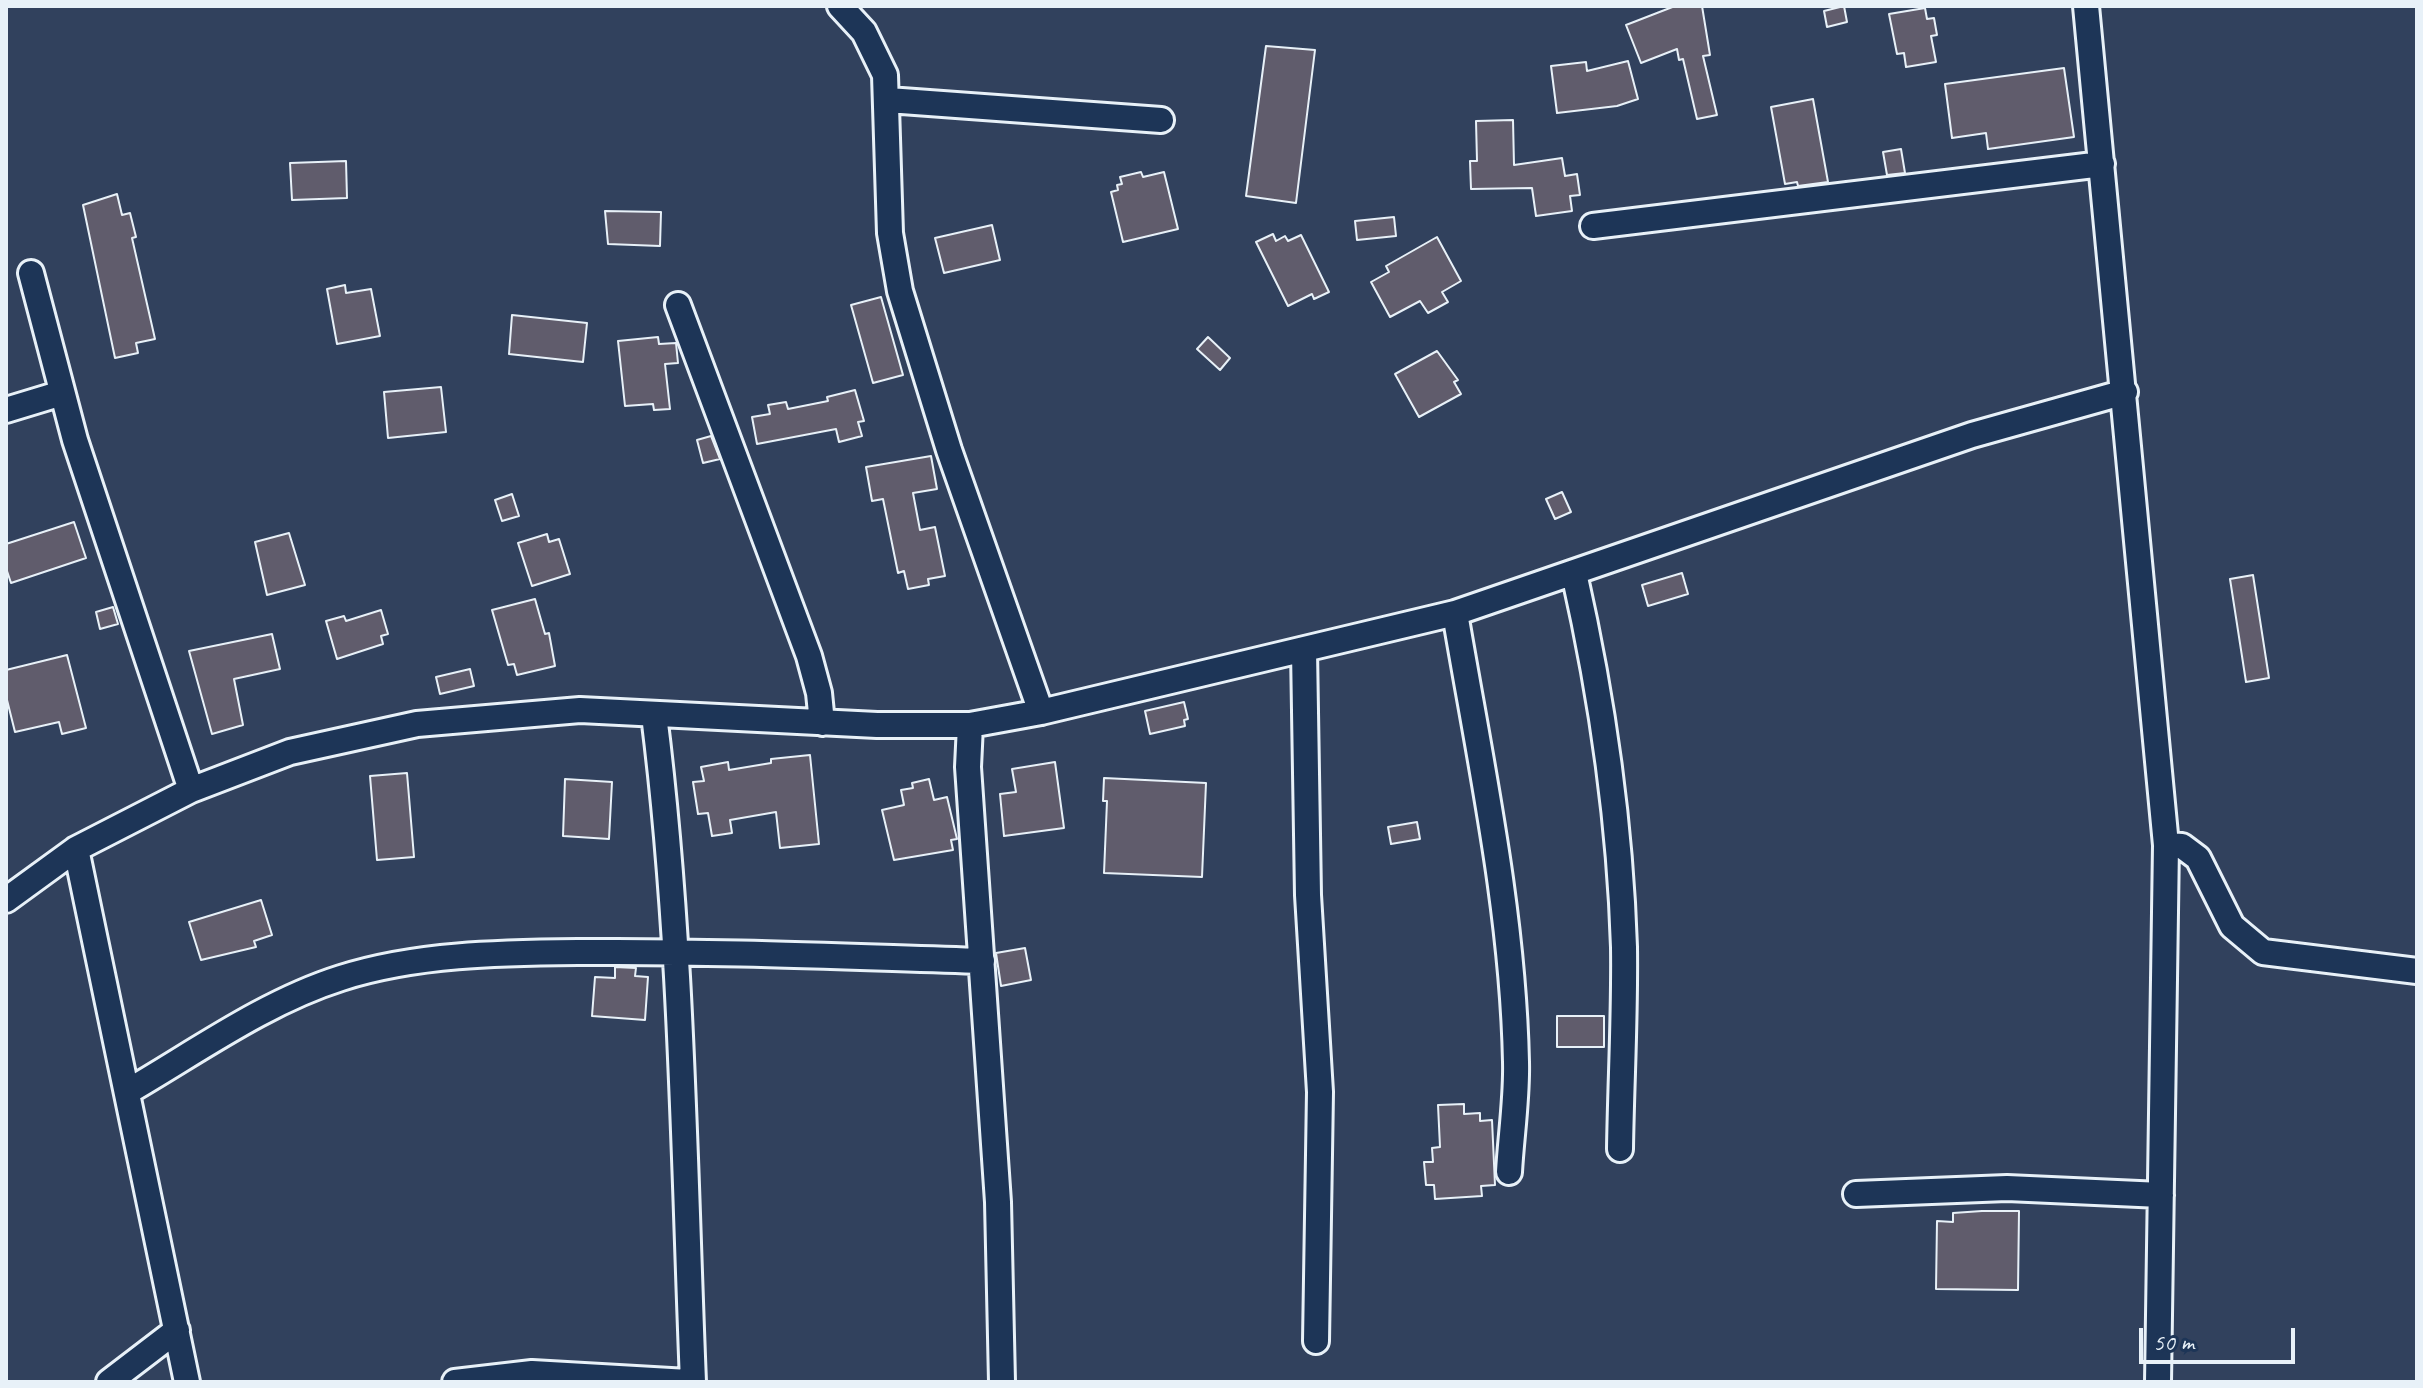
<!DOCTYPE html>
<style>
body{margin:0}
#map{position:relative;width:2423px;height:1388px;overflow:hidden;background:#31415d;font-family:Caveat,sans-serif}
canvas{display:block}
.frame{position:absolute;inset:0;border:8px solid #e8f1f8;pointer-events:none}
.scale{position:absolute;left:2139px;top:1328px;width:156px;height:36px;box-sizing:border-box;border:4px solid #e8f1f8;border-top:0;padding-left:10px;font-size:24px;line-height:28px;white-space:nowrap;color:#e8f1f8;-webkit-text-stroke:6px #1d3557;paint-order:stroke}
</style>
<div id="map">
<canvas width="2423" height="1388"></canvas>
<div class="frame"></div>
<div class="scale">50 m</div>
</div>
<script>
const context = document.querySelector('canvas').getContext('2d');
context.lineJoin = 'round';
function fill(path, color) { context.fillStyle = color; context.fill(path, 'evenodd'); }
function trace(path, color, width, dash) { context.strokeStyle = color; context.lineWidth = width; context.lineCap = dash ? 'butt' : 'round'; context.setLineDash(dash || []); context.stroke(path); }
const building = new Path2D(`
 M 1675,6 L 1702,6 L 1710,55 L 1703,56 L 1717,115 L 1697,119 L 1683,59 L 1679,60 L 1677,49 L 1641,63 L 1626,25 Z
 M 1844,6 L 1847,22 L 1827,27 L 1824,11 Z
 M 1925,8 L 1927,19 L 1934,18 L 1937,35 L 1931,36 L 1936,62 L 1906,67 L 1904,53 L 1897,54 L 1889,14 Z
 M 1266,46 L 1315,50 L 1296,203 L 1246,196 Z
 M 1628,61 L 1638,99 L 1617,106 L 1557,113 L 1551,66 L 1586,62 L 1587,71 Z
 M 2064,68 L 2074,137 L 1988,149 L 1986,133 L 1952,138 L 1945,84 Z
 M 1813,99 L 1828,182 L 1798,186 L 1797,182 L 1785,184 L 1771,107 Z
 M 1513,120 L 1514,165 L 1562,158 L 1565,176 L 1577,174 L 1580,195 L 1570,196 L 1572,211 L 1536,216 L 1532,188 L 1471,189 L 1470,161 L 1477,161 L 1476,121 Z
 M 1901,149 L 1905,173 L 1887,175 L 1883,152 Z
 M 346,161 L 347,198 L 292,200 L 290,163 Z
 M 1141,172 L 1143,177 L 1164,172 L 1178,229 L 1123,242 L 1111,192 L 1118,190 L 1117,185 L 1122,184 L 1120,177 Z
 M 117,194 L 122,215 L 130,213 L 136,237 L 132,238 L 155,339 L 136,343 L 138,353 L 115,358 L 83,205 Z
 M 605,211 L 661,212 L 660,246 L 608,244 Z
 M 1394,217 L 1396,236 L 1357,240 L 1355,221 Z
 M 992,225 L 1000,260 L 944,273 L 935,238 Z
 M 1273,234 L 1276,241 L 1285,236 L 1288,241 L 1301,235 L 1329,292 L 1314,299 L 1312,294 L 1288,306 L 1256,242 Z
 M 1437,237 L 1461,281 L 1442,292 L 1448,302 L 1428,313 L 1420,301 L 1390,317 L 1371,282 L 1389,272 L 1386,266 Z
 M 345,285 L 346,293 L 371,289 L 380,336 L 337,344 L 327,289 Z
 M 881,297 L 903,375 L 873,383 L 851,305 Z
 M 512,315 L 587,323 L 583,362 L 509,354 Z
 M 658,337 L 659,344 L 676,343 L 678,363 L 665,364 L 670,409 L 654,410 L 653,404 L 625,406 L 618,341 Z
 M 1208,337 L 1230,358 L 1220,370 L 1197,349 Z
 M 1437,351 L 1458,380 L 1454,382 L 1461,394 L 1419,417 L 1395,374 Z
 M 441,387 L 446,432 L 388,438 L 384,392 Z
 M 855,390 L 864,421 L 858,422 L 862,436 L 839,442 L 836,429 L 757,444 L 752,417 L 770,414 L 768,405 L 786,402 L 788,409 L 828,401 L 827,397 Z
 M 711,436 L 720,459 L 703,463 L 697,440 Z
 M 931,456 L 937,489 L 913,493 L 920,530 L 935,527 L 945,576 L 928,579 L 929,585 L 908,589 L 904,571 L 898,573 L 883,499 L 872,501 L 866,467 Z
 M 1562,492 L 1571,512 L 1555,519 L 1546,499 Z
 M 512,494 L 519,516 L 502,521 L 495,500 Z
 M 74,522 L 86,558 L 11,583 L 6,568 L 6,544 Z
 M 289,533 L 305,585 L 267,595 L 255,542 Z
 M 547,534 L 549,542 L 559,539 L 570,574 L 532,586 L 518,543 Z
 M 1682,573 L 1688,594 L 1648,606 L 1642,585 Z
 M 2253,575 L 2269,678 L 2246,682 L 2230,579 Z
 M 535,599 L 545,634 L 549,633 L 555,666 L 517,675 L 514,664 L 508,665 L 492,610 Z
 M 113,607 L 118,624 L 100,629 L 96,612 Z
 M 381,610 L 388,634 L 381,636 L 383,644 L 337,659 L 326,621 L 344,616 L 346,621 Z
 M 272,634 L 280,669 L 234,679 L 243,725 L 212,734 L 189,651 Z
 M 67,655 L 86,728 L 62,734 L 59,722 L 15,732 L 6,696 L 6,670 Z
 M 470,669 L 474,686 L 440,694 L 436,677 Z
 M 1184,702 L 1188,719 L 1184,720 L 1185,726 L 1150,734 L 1145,711 Z
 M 810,755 L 819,844 L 780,848 L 776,812 L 730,820 L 732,833 L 712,836 L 708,813 L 698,814 L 693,782 L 704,781 L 701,767 L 728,762 L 729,770 L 771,763 L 771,759 Z
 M 1055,762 L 1064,828 L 1004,836 L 1000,794 L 1016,792 L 1012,769 Z
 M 407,773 L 414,857 L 377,860 L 370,776 Z
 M 1104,778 L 1206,783 L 1202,877 L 1104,873 L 1107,801 L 1103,801 Z
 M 565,779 L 612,782 L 609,839 L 563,836 Z
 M 929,779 L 934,800 L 947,797 L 957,839 L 951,840 L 953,850 L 894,860 L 882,810 L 904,805 L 901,790 L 913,788 L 912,783 Z
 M 1417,822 L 1420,839 L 1391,844 L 1388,827 Z
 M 261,900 L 272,935 L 254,941 L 256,947 L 201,960 L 189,922 Z
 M 1025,948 L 1031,980 L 1001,986 L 996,953 Z
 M 615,967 L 636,968 L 635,976 L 648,977 L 645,1020 L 592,1016 L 595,977 L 615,978 Z
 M 1557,1016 L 1604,1016 L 1604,1047 L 1557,1047 Z
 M 1464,1104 L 1464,1114 L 1480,1113 L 1480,1121 L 1492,1120 L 1495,1185 L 1481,1186 L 1482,1196 L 1435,1199 L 1434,1185 L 1426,1185 L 1424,1162 L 1433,1162 L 1432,1148 L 1440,1147 L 1438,1105 Z
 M 1982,1211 L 2019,1211 L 2018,1290 L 1936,1289 L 1937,1221 L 1953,1222 L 1953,1213 Z`);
fill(building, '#605c6c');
trace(building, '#e8f1f8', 2);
const minor = new Path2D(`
 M 840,6 L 864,32 L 885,75 L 890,233 L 900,291 L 949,450 L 1041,712
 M 2086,6 L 2166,845 L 2158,1382
 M 888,100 L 1161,120
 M 1593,226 L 2102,164
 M 31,273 L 75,440 L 191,790
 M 678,305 L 809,656 L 819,693 L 822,723
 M 6,410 L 62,393
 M 1574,573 C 1602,697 1620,821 1624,947 C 1625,1014 1621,1082 1620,1149
 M 1455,613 C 1480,761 1513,912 1516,1062 C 1517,1098 1511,1136 1509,1172
 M 1304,650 L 1308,895 L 1320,1092 L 1316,1341
 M 654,715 C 682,935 684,1160 693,1382
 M 970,725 L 968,767 L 998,1202 L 1002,1382
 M 2166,845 L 2182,846 L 2198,858 L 2232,926 L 2263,952 L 2417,971
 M 76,849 L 187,1382
 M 6,900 L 76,849 L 191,790 L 290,752 L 417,724 L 580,710 L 877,725 L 970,725 L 1041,712 L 1455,613 L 1972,435 L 2125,392
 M 127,1092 C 196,1052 265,1002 341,978 C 419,953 506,953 588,952 C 719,951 850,957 982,961
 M 1856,1194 L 2007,1188 L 2161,1195
 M 109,1382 L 177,1330
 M 455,1382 L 532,1373 L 688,1382`);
trace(minor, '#e8f1f8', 30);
trace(minor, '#1d3557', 24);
</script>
